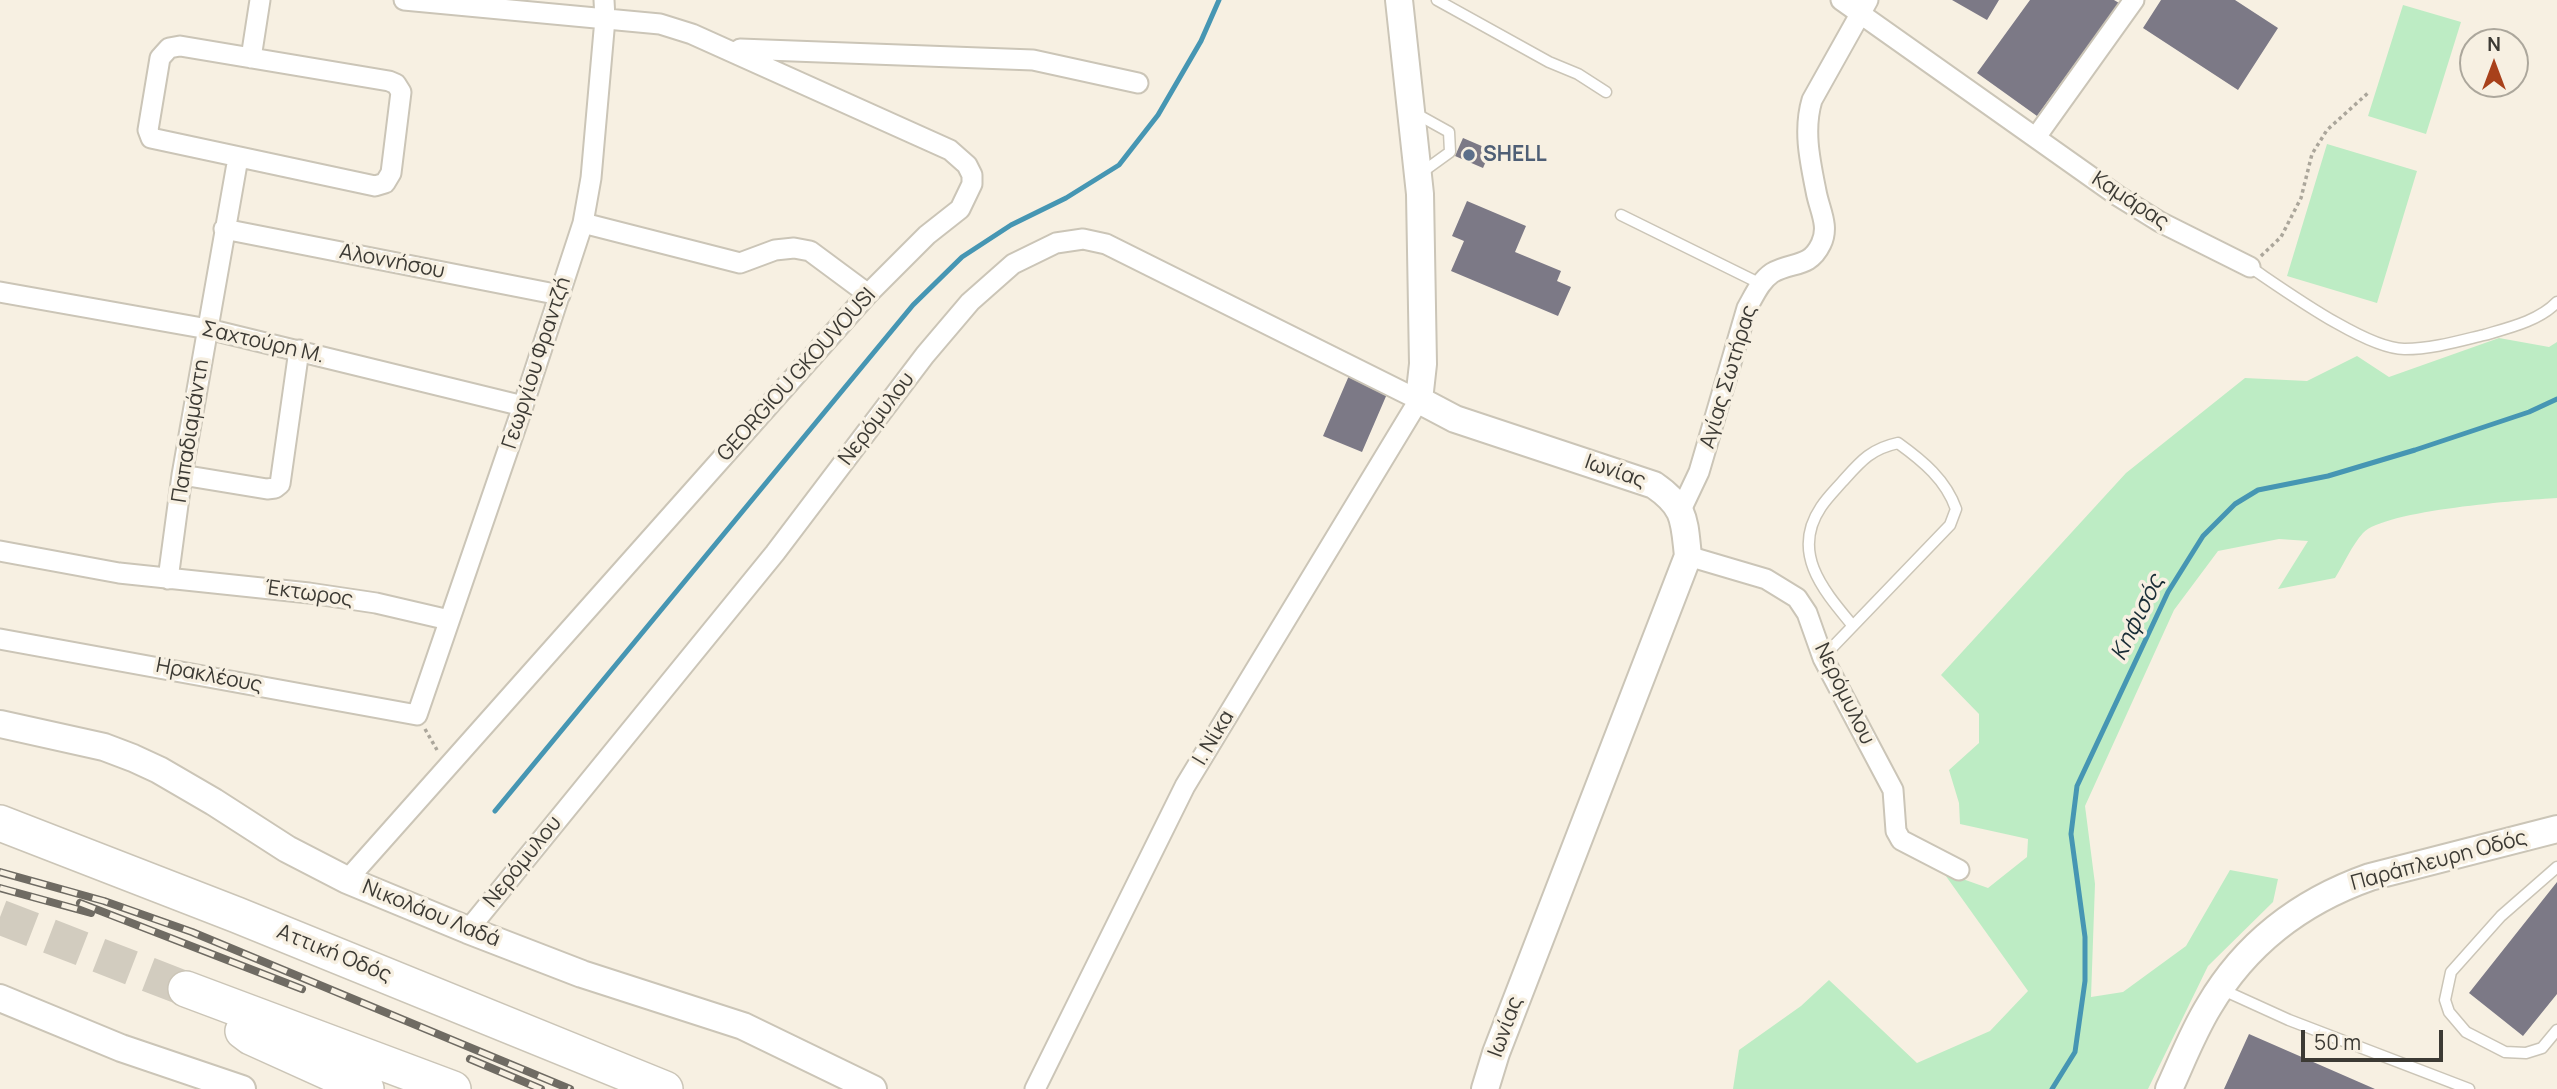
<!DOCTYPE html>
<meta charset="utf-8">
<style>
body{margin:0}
#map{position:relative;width:2557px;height:1089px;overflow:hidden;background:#f7f0e2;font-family:Manrope,sans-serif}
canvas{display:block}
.north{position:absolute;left:2459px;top:28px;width:70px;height:70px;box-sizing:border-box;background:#f7f0e2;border:2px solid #aca79c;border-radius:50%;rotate:0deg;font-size:19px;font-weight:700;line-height:28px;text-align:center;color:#3c3a34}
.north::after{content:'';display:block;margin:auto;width:24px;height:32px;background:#a8411b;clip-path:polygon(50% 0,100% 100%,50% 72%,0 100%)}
.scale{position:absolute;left:2301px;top:1030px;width:142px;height:32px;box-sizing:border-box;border:4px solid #3c3a34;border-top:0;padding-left:9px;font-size:21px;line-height:24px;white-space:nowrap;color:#3c3a34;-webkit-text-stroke:5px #f7f0e2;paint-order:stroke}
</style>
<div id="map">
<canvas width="2557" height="1089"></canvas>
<div class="north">N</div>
<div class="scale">50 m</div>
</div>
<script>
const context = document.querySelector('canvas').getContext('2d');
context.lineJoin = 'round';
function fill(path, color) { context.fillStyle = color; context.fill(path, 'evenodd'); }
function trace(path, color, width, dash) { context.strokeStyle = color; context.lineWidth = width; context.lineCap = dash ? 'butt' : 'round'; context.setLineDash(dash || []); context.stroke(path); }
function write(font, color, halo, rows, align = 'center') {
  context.font = font + ' Manrope,sans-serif'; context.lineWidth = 7; context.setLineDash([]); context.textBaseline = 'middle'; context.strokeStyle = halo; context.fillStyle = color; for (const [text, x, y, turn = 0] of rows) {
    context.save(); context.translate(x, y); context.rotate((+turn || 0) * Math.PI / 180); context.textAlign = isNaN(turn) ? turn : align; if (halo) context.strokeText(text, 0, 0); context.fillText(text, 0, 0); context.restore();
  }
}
fill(new Path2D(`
 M 2403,5 L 2461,22 L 2426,134 L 2368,116 Z
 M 2327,144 L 2417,171 L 2377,303 L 2287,276 Z
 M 2499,338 L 2549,347 L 2557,342 L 2557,498 C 2522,500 2385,510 2363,533 C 2352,545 2344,564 2335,578 L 2278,589 L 2308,541 L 2279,539 L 2218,551 L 2174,610 L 2085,806 L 2095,884 L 2091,997 L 2123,992 L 2186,946 L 2230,870 L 2278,879 L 2273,902 L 2208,966 L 2148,1089 L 1733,1089 L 1739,1050 L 1801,1006 L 1829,980 L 1917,1063 L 1990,1031 L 2028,991 L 1943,872 L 1988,888 L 2027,857 L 2028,839 L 1960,824 L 1959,803 L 1949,770 L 1979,743 L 1979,714 L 1941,675 L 2126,473 L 2245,378 L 2307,381 L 2357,356 L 2389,377 Z`), '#bdecc4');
trace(new Path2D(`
 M 495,811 L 913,305 L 962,257 L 1011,225 L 1066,198 L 1119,165 L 1158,115 L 1201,41 L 1219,0
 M 2052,1089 L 2075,1052 L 2085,981 L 2085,937 L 2071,834 L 2077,786 L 2168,592 L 2203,536 L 2235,504 L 2258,490 L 2328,476 L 2415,450 L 2529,412 L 2557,399`), '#4696b3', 5);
fill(new Path2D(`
 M 1952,0 L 1999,0 L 1987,20 Z
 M 2030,0 L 2114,0 L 2119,3 L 2037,116 L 1977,73 Z
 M 2161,0 L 2235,0 L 2278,28 L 2238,90 L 2143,28 Z
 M 1463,138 L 1491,150 L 1483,168 L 1455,156 Z
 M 1467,201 L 1526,226 L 1515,252 L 1561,271 L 1557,281 L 1571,287 L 1558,316 L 1451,271 L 1464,241 L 1452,236 Z
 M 1351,371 L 1390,387 L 1362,452 L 1323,436 Z
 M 2557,882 L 2557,994 L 2523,1036 L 2469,993 Z
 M 2249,1034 L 2375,1089 L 2224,1089 Z`), '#7c7986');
trace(new Path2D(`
 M 0,917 L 186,989`), '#d2ccbf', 35, [35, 18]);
const lane = new Path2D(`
 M 1437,0 L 1549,62 L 1578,74 L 1606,92
 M 1413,112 L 1449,132 L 1450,152 L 1421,173
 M 1621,215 L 1761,284
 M 2250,267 C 2283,289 2367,350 2405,349 C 2432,349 2459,341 2484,335 C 2508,328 2539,321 2557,302
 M 1823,657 L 1950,525 L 1956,509 C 1946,480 1923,461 1898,443 C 1870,449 1860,462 1842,482 C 1835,490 1827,498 1821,507 C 1790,553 1824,591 1853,626
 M 2557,867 L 2501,916 L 2451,972 L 2445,1000 L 2449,1012 L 2466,1032 L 2505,1052 L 2526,1053 L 2542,1048 L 2557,1030
 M 2223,990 L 2289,1020 L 2469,1089`);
const street = new Path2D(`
 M 1841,0 L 2118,196 L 2160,222 L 2250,267
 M 180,46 L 389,81 L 396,84 L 401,92 L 391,173 L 385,183 L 375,186 L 151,138 L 148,130 L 160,58 L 169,48 Z
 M 740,49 L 1033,60 L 1138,83
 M 251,58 L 260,0
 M 2036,137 L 2134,0
 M 583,223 L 740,263 L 775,250 L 794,248 L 810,251 L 868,294
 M 224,229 L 560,295
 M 0,292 L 208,329 L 523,406
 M 182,475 L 267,489 L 275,488 L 280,484 L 299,350
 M 1681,510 L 1699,472 L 1747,308 C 1754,296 1760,281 1772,273 C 1792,261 1809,269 1821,244 C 1830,226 1819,209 1816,191 C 1810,161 1803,130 1812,100 L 1868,0
 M 0,551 L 119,573 L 309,593 L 376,603 L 449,620
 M 1688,556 L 1766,579 L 1797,598 L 1807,613 L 1823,658 L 1893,790 L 1896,831 L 1901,840 L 1959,870
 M 168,579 L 182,475 L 238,158
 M 0,639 L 417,715 L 523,406 L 583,223 L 591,178 L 605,19 L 604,0
 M 347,880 L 868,294 L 927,235 L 960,209 L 972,184 L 972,175 L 967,165 L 950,150 L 692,34 L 660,24 L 404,0
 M 468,930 L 775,553 L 925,355 L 970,302 L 1013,264 L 1056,243 L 1083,239 L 1106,244 L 1419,400 L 1185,786 L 1035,1089`);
const secondary = new Path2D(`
 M 1399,0 L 1420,194 L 1423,364 L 1419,400 L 1455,419 L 1654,485 C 1686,507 1684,520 1688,556 L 1496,1053 L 1485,1089
 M 0,724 L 104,747 L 133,758 L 159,770 L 214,802 L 287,849 L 347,880 L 468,930 L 582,974 L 743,1026 L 873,1089
 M 0,998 L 121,1048 L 242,1089
 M 2169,1089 C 2182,1061 2193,1032 2209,1006 C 2246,943 2302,901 2370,877 L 2557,829`);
const highway = new Path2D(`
 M 0,823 L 237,915 L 665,1089
 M 186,989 L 453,1089
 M 243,1031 L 251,1037 L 366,1089`);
trace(lane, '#cbc5b7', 13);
trace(street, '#cbc5b7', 23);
trace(secondary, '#cbc5b7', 30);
trace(highway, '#cbc5b7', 38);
trace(new Path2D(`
 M 2261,256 L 2281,237 L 2301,198 L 2312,154 L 2327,130 L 2368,93
 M 425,729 L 437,750`), '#aba69b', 3.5, [3.5, 3.5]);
trace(lane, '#fff', 10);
trace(street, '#fff', 19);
trace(secondary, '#fff', 26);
trace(highway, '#fff', 35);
const rail = new Path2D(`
 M 0,872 L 104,901 L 192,932 L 570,1089
 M 0,888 L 91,913
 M 80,903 L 302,989
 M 470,1059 L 541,1089`);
trace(rail, '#6f6b63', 8);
trace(rail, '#f7f0e2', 5, [16]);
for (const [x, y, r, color] of [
 [1469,155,7,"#5c6f8a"]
]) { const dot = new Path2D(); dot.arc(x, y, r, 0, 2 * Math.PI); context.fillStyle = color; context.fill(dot); trace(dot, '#f7f0e2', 2.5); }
write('bold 21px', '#4e5e75', '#f7f0e2', [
 ["SHELL",1483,155]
], 'left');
write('21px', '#3c3a34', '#f7f0e2', [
 ["Καμάρας",2130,201,33],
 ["Αλοννήσου",392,262,11],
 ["Σαχτούρη Μ.",263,343,13],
 ["Γεωργίου Φραντζή",537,363,-72],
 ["GEORGIOU GKOUVOUSI",797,375,-48],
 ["Αγίας Σωτήρας",1729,377,-73],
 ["Νερόμυλου",877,419,-53],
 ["Παπαδιαμάντη",191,431,-81],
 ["Ιωνίας",1615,472,19],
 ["Έκτωρος",309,594,8],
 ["Ηρακλέους",209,676,11],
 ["Νερόμυλου",1844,694,64],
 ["Ι. Νίκα",1214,738,-59],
 ["Παράπλευρη Οδός",2439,861,-15],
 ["Νερόμυλου",523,862,-51],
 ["Νικολάου Λαδά",431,914,22],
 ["Αττική Οδός",334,954,22],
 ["Ιωνίας",1506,1027,-70]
]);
write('italic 23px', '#192d36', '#f7f0e2', [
 ["Κηφισός",2138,618,-64]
]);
</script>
